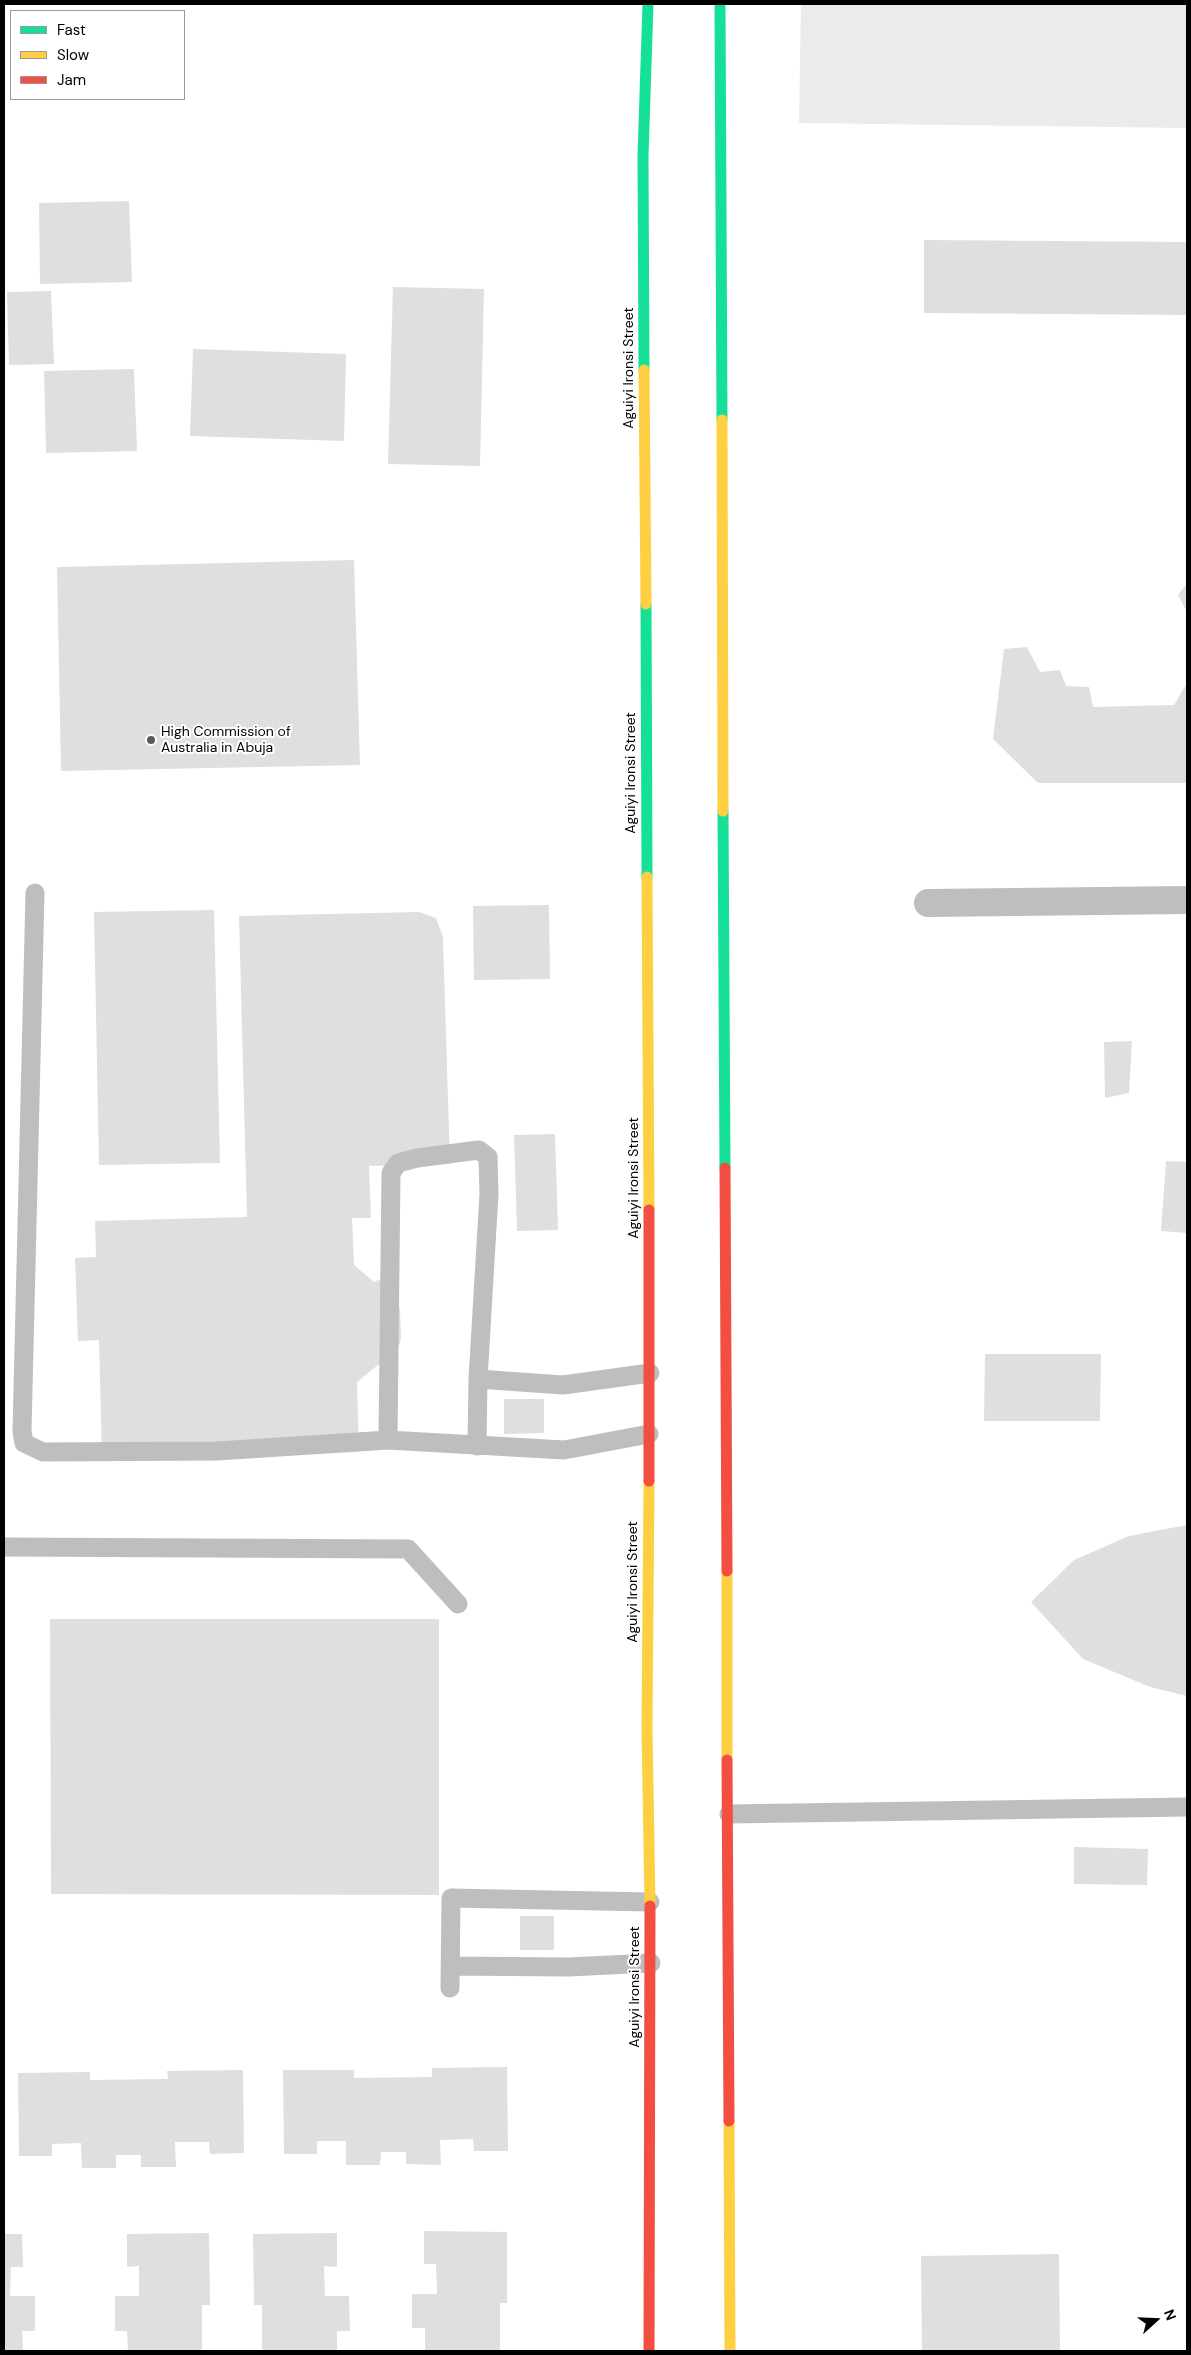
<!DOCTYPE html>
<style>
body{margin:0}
#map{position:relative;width:1191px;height:2355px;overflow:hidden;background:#fff;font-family:"DM Sans",sans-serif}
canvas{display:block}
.frame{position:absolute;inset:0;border:5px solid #000;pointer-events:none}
.legend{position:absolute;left:10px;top:10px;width:175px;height:90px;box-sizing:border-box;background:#fff;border:1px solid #999;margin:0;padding:6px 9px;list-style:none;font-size:15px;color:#000}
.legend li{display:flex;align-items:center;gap:10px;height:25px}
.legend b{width:25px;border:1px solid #999}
.north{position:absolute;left:1131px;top:2295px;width:50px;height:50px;-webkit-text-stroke:4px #fff;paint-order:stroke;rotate:70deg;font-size:14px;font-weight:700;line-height:20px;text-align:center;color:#000}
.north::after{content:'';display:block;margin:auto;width:18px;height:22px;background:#000;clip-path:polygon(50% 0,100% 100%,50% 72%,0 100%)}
</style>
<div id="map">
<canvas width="1191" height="2355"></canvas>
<div class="frame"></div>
<ul class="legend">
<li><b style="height:6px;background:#16e098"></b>Fast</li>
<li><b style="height:6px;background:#ffcf43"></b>Slow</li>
<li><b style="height:6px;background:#f24e42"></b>Jam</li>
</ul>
<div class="north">N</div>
</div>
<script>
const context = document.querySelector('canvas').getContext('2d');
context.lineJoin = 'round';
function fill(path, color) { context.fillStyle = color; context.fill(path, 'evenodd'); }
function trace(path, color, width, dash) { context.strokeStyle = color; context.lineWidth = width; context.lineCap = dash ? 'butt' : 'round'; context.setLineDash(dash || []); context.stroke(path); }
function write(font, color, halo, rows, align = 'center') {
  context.font = font + ' "DM Sans",sans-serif'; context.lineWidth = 4; context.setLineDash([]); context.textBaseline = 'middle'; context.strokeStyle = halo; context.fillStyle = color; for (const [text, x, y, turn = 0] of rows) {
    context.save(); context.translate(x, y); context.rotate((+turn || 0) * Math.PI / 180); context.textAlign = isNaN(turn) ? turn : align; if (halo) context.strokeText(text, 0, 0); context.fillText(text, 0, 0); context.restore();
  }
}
fill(new Path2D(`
 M 801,4 L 1187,4 L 1187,128 L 799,123 Z`), '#ebebeb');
fill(new Path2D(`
 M 129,201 L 132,282 L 40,284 L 39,203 Z
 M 924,240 L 1187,242 L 1187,315 L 924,313 Z
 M 393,287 L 484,289 L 480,466 L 388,464 Z
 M 51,291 L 54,364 L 9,365 L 7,292 Z
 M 193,349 L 346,354 L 344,441 L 190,436 Z
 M 134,369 L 137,451 L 46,453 L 44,371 Z
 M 354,560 L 360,765 L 61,771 L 57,567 Z
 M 1187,583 L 1187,612 L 1178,595 Z
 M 1027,647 L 1040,672 L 1060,670 L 1066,686 L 1089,687 L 1093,707 L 1174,705 L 1187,683 L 1187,783 L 1038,783 L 993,739 L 1004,649 Z
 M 549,905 L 550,979 L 474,980 L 473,906 Z
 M 214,910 L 220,1163 L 99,1165 L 94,912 Z
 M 419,912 L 436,918 L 443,937 L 450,1164 L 369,1166 L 371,1218 L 352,1218 L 354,1265 L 374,1282 L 386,1277 L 400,1309 L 401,1339 L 391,1370 L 378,1365 L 357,1382 L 359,1452 L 102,1458 L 99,1340 L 78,1341 L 75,1258 L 96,1257 L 95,1221 L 247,1217 L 239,916 Z
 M 1132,1041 L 1129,1093 L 1105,1098 L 1104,1042 Z
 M 555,1134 L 558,1230 L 517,1231 L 514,1135 Z
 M 1166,1161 L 1187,1162 L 1187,1233 L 1161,1231 Z
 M 985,1354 L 1101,1354 L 1100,1421 L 984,1421 Z
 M 504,1399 L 544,1399 L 544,1433 L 504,1434 Z
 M 1187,1525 L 1187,1696 L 1150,1687 L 1083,1659 L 1031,1602 L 1074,1560 L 1129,1536 Z
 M 50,1619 L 439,1619 L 439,1895 L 51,1894 Z
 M 1074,1847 L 1148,1849 L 1147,1885 L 1074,1884 Z
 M 520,1916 L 554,1916 L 554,1950 L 520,1950 Z
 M 507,2067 L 508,2151 L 474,2151 L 473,2139 L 440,2140 L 441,2165 L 406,2164 L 406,2152 L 381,2152 L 380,2165 L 346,2165 L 346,2141 L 317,2141 L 317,2154 L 284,2154 L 283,2070 L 354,2070 L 354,2078 L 432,2077 L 432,2068 Z
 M 243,2070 L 244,2153 L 210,2154 L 209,2142 L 175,2142 L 176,2167 L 141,2167 L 141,2155 L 116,2155 L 116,2168 L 82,2168 L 81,2143 L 52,2144 L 52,2156 L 19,2156 L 18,2073 L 90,2072 L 90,2080 L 168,2079 L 167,2071 Z
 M 424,2231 L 507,2232 L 507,2303 L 500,2303 L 500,2351 L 425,2351 L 425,2328 L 412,2328 L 412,2294 L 437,2294 L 436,2264 L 424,2264 Z
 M 209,2233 L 210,2305 L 202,2305 L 202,2351 L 128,2351 L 127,2331 L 115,2331 L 115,2296 L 139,2296 L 139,2266 L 127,2267 L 127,2234 Z
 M 337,2233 L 337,2267 L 324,2266 L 325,2296 L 349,2296 L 350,2331 L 337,2331 L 337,2351 L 262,2351 L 262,2305 L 254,2305 L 253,2234 Z
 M 4,2234 L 22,2234 L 23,2267 L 11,2267 L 10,2296 L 35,2296 L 35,2331 L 22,2331 L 23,2351 L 4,2351 Z
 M 1059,2254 L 1060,2351 L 922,2351 L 921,2256 Z`), '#dfdfdf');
trace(new Path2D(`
 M 35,893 L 22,1431 L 24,1443 L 43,1452 L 217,1451 L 388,1440
 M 649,1434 L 564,1450 L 388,1440 L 391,1173 L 398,1163 L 417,1158 L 479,1150 L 488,1157 L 489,1194 L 478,1379 L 563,1385 L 650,1373
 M 477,1446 L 478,1379
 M 4,1547 L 408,1549 L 458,1604
 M 729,1814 L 1187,1807
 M 451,1966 L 568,1967 L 651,1963
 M 450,1988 L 451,1898 L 650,1902`), '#bebebe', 19);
trace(new Path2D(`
 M 928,903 L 1187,900`), '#bebebe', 28);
trace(new Path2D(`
 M 720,4 L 722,420
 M 644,370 L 643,156 L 648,4
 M 646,604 L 647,877
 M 723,811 L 725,1168`), '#16e098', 11);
trace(new Path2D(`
 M 644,370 L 646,604
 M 722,420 L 723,811
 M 647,877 L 649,1210
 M 649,1481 L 647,1728 L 650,1906
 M 727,1571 L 727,1760
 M 729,2121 L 730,2351`), '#ffcf43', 11);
trace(new Path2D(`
 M 725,1168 L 727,1571
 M 649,1210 L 649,1481
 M 727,1760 L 729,2121
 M 649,2351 L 650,1906`), '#f24e42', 11);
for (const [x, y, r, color] of [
 [151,740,5,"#595959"]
]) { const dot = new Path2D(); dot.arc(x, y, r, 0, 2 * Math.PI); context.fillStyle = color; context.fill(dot); trace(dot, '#fff', 2); }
write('14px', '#000', '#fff', [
 ["Aguiyi Ironsi Street",629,368,-90],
 ["Aguiyi Ironsi Street",631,773,-90],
 ["Aguiyi Ironsi Street",634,1178,-90],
 ["Aguiyi Ironsi Street",633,1582,-90],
 ["Aguiyi Ironsi Street",635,1987,-90]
]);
write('14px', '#000', '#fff', [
 ["High Commission of",161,732],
 ["Australia in Abuja",161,748]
], 'left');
</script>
